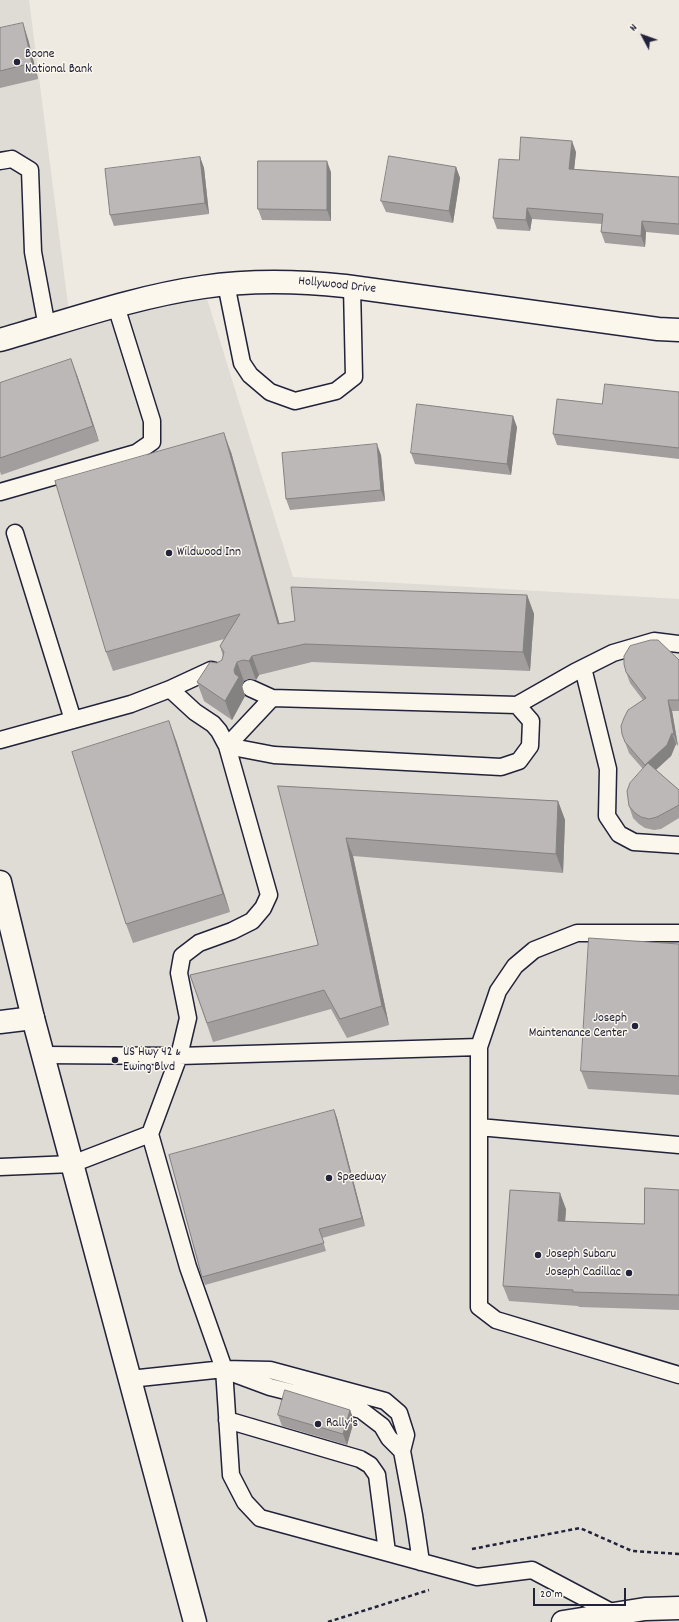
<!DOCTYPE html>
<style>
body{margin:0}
#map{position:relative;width:679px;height:1622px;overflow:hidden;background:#eeeae2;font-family:Dekko,sans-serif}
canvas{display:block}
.north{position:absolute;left:623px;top:16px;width:40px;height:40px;-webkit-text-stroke:3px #fbf7ec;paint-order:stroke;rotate:311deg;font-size:11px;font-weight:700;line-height:16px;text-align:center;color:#22223b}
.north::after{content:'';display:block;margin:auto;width:14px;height:18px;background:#22223b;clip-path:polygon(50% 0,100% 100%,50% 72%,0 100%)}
.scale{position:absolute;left:533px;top:1588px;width:93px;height:18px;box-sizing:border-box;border:2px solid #22223b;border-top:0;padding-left:5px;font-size:12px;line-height:14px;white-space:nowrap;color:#22223b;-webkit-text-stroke:3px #fbf7ec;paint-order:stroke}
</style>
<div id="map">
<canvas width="679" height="1622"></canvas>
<div class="north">N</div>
<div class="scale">20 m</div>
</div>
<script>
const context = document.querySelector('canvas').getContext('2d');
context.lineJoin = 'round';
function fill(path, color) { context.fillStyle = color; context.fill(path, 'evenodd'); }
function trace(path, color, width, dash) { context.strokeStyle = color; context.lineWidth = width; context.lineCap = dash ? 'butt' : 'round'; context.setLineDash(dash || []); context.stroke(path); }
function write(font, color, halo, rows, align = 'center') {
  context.font = font + ' Dekko,sans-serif'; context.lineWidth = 3; context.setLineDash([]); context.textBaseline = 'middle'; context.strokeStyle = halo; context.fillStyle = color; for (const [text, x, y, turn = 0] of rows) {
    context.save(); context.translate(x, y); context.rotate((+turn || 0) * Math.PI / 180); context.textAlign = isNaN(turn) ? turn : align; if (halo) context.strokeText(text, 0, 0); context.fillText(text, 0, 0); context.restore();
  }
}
fill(new Path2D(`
 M 0,0 L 29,0 L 70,320 L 203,286 L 293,577 L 679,599 L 679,1622 L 0,1622 Z`), '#dfdbd5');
const service = new Path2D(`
 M 0,161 L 12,159 L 30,170 L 33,252 L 47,327
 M 226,284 L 242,363 L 250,375 L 270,392 L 295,401 L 336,391 L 354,377 L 352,287
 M 0,492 L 136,453 L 152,442 L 152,421 L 116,306
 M 15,533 L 73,720
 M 583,668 L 608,769 L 607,816 L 619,834 L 634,842 L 679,845
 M 250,688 L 272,698
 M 170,689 L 211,670 L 222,673
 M 272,698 L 517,705 L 531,721 L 530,746 L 519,761 L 501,767 L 274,755 L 227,746 Z
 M 517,705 L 575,672 L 613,653 L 654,641 L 679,644
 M 0,740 L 131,704 L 170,689 L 195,712 L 213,724 L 219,731 L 227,746 L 269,895 L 263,908 L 252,921 L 232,931 L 199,943 L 182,956 L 179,973 L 188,1018 L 179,1056 L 43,1055
 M 479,1047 L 498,991 L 515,966 L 534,950 L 577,933 L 679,933
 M 479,1127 L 679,1145
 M 150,1134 L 179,1056 L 479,1047 L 479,1307 L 496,1320 L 679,1375
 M 0,1167 L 72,1164 L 150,1134 L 188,1267 L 224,1369 L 231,1475 L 245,1502 L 260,1518 L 477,1577 L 532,1570 L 615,1614 L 616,1617
 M 235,1374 L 270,1387 L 361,1410 L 382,1426 L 389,1438 L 402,1451
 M 130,1379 L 224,1369 L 270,1370 L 385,1401 L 399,1413 L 406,1435 L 402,1451 L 414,1515 L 421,1562
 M 227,1420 L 360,1459 L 370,1465 L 377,1475 L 387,1552`);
const minor = new Path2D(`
 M 0,340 C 67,321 134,297 203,287 C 250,280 298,281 345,286 L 658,329 L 679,330`);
const tertiary = new Path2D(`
 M 0,1022 L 33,1018`);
const secondary = new Path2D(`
 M 563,1622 L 645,1609 L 679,1608`);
const primary = new Path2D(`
 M 0,882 L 33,1018 L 195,1622`);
trace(service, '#22223b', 19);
trace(minor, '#22223b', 25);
trace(tertiary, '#22223b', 25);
trace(secondary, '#22223b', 25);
trace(primary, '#22223b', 25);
trace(new Path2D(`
 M 472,1549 L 580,1528 L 632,1551 L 679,1554
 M 328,1622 L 429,1590`), '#22223b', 2.5, [4, 3]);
trace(service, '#fbf7ec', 16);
trace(minor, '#fbf7ec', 22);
trace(tertiary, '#fbf7ec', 22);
trace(secondary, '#fbf7ec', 22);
trace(primary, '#fbf7ec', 22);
fill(new Path2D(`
 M 0,28 L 28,39 L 38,79 L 0,88 Z
 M 576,152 L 574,169 L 679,177 L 679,235 L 646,232 L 645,247 L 605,243 L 601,232 L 602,224 L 532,219 L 530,231 L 497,229 L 493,218 L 519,160 Z
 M 200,157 L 204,168 L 209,214 L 114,226 L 110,215 Z
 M 456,167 L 460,178 L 453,223 L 386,212 L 381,201 Z
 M 331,172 L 331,221 L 262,220 L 258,209 Z
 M 77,375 L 99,441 L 1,475 L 0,471 L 0,383 Z
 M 679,392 L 679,459 L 557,445 L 553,434 Z
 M 517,427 L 511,475 L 415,464 L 411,453 Z
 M 231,452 L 279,624 L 527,595 L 534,614 L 530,671 L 312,662 L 259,675 L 256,680 L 249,679 L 244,681 L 242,686 L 245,696 L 232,720 L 204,701 L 197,682 L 217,663 L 222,660 L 223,656 L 220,646 L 224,639 L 113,671 L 106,652 Z
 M 381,455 L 385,501 L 290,510 L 286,499 Z
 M 679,660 L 679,711 L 672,711 L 678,746 L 676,744 L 671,756 L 656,770 L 679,790 L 679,818 L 661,829 L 654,830 L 645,828 L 639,824 L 633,818 L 629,806 L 643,769 L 629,753 L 622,734 L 643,700 L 630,683 L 626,672 Z
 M 176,740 L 230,912 L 133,943 L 126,924 Z
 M 278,786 L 558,801 L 565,820 L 563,873 L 353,856 L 389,1025 L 347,1038 L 331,1009 L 213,1042 L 190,975 L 318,945 Z
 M 679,944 L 679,1095 L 588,1089 L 581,1071 Z
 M 334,1110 L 337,1118 L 365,1226 L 322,1238 L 326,1251 L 205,1285 L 202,1277 Z
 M 679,1190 L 679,1310 L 579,1307 L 578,1306 L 509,1301 L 503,1286 L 566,1209 L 565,1221 L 644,1224 Z
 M 350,1410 L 354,1421 L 347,1445 L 282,1426 L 278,1415 Z`), '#a29e9e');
fill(new Path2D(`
 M 23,23 L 28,39 L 38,79 L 32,63 Z
 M 572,141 L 576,152 L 573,180 L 569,169 Z
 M 200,157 L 204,168 L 209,214 L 205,203 Z
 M 327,161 L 331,172 L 331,221 L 327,210 Z
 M 456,167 L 460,178 L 453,223 L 449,211 Z
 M 527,208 L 532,219 L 530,231 L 526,220 Z
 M 642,221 L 646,232 L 645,247 L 641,236 Z
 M 71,359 L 77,375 L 99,441 L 93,426 Z
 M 513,416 L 517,427 L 511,475 L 507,464 Z
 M 224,433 L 231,452 L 285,643 L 278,624 Z
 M 377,444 L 381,455 L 385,501 L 381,490 Z
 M 527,595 L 534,614 L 530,671 L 523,652 Z
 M 252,656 L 259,675 L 256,680 L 249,661 Z
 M 237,662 L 244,681 L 242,686 L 245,696 L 232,720 L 225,701 L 234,670 Z
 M 668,700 L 672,711 L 678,746 L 674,735 Z
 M 169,721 L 176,740 L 230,912 L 223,894 Z
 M 672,733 L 676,744 L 671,756 L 649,776 L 645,765 Z
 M 558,801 L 565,820 L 563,873 L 556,854 Z
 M 346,838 L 353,856 L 389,1025 L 382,1006 Z
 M 334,1110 L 337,1118 L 365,1226 L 362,1218 Z
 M 560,1193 L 566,1209 L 564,1237 L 558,1221 Z
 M 350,1410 L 354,1421 L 347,1445 L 343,1434 Z`), '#848181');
const building = new Path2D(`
 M 23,23 L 32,63 L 0,71 L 0,28 Z
 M 521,137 L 572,141 L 569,169 L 679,177 L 679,224 L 642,221 L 641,236 L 601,232 L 603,214 L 527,208 L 526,220 L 493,218 L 499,159 L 519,160 Z
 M 389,156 L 456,167 L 449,211 L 381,201 Z
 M 200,157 L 205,203 L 110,215 L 105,169 Z
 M 258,161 L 327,161 L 327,210 L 258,209 Z
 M 71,359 L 93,426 L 0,458 L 0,383 Z
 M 605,384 L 679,392 L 679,448 L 553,434 L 557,399 L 602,404 Z
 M 417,404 L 513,416 L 507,464 L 411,453 Z
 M 224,433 L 278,624 L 295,621 L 291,587 L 527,595 L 523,652 L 305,644 L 252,656 L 249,661 L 243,660 L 237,662 L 234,670 L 235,674 L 239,677 L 225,701 L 197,682 L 210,662 L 217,663 L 222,660 L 224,652 L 220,646 L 240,614 L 106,652 L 55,481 Z
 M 377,444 L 381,490 L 286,499 L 282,453 Z
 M 651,640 L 658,640 L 679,660 L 679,700 L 668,700 L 674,735 L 672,733 L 667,745 L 645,765 L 625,742 L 622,734 L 621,726 L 624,718 L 628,710 L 646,698 L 626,672 L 624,664 L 624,656 L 630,646 Z
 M 169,721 L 223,894 L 126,924 L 72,752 Z
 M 648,763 L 679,790 L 679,805 L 657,817 L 649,819 L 641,817 L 635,813 L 629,806 L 627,791 L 630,783 Z
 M 278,786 L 558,801 L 556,854 L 346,838 L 382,1006 L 340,1019 L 324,990 L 207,1023 L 190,975 L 318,945 Z
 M 589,938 L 679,944 L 679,1076 L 581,1071 Z
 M 334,1110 L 362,1218 L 319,1229 L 324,1243 L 202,1277 L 169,1155 Z
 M 645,1188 L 679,1190 L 679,1295 L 573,1292 L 573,1290 L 503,1286 L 510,1190 L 560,1193 L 558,1221 L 644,1224 Z
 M 285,1390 L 350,1410 L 343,1434 L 278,1415 Z`);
fill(building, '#bcb8b8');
trace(building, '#848181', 1);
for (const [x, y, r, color] of [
 [17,62,4,"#22223b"],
 [169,553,4,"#22223b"],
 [635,1026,4,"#22223b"],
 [115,1060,4,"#22223b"],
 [329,1178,4,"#22223b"],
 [538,1255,4,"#22223b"],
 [629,1273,4,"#22223b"],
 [318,1424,4,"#22223b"]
]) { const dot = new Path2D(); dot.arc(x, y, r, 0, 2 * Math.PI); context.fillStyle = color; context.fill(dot); trace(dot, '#fbf7ec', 1.5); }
write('13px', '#22223b', '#fbf7ec', [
 ["Boone",25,55],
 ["National Bank",25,70],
 ["Wildwood Inn",177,553],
 ["Joseph",627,1019,"right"],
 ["Maintenance Center",627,1034,"right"],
 ["US Hwy 42 &",123,1053],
 ["Ewing Blvd",123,1068],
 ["Speedway",337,1178],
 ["Joseph Subaru",546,1255],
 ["Joseph Cadillac",621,1273,"right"],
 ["Rally's",326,1424]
], 'left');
write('13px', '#22223b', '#fbf7ec', [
 ["Hollywood Drive",337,286,6]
]);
</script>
